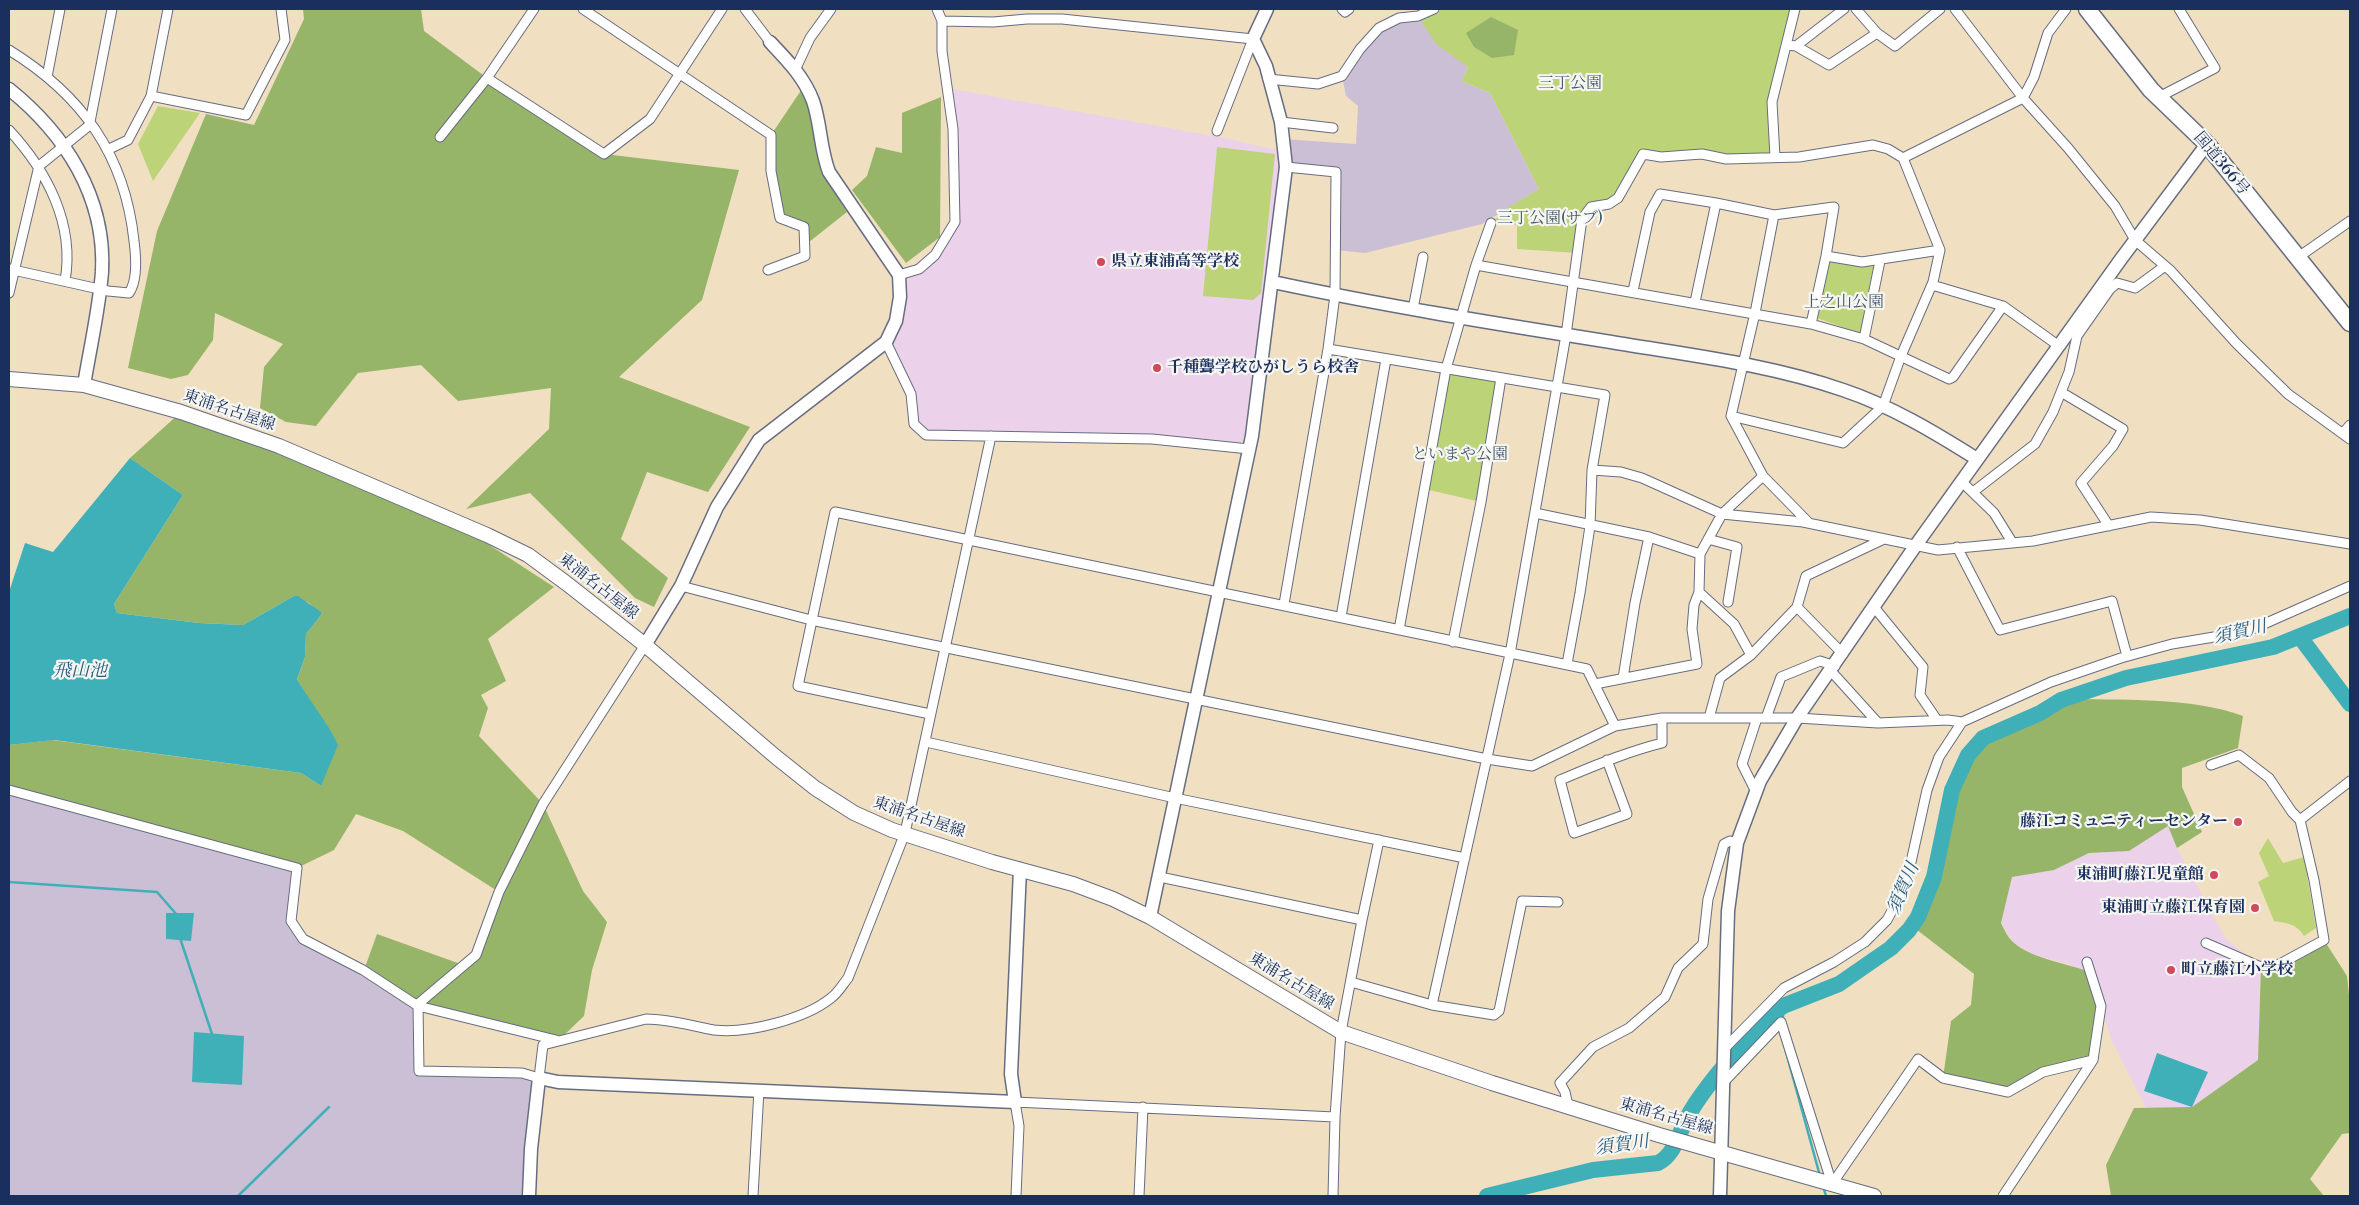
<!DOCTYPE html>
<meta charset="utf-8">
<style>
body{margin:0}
#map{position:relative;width:2359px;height:1205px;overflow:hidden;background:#f1dfc1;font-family:"Libre Bodoni",serif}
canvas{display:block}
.frame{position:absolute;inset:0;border:10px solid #1b2f5e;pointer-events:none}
</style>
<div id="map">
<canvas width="2359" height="1205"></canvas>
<div class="frame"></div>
</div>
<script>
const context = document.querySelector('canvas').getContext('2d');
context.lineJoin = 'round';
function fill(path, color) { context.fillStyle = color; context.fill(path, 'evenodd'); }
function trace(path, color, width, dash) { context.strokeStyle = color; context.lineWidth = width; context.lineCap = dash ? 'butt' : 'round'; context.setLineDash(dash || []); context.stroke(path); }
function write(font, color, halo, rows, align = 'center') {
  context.font = font + ' "Libre Bodoni","Noto Serif JP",serif'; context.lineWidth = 4.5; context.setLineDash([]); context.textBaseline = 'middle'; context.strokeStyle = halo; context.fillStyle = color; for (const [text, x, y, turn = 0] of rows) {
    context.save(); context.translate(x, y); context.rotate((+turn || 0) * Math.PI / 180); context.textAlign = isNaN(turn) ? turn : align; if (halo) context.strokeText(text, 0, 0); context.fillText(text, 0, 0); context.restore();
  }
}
fill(new Path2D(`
 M 947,88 L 1224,138 L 1285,152 L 1264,321 L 1245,436 L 1239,445 L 1159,434 L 926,435 L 914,424 L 911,394 L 886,342 L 899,275 L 919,269 L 955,222 Z
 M 2168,826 L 2177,848 L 2225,938 L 2261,967 L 2258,1060 L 2192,1107 L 2146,1108 L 2112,1041 L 2089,973 L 2068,964 L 2031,954 L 2013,942 L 2001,923 L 2012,876 L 2054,870 L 2089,853 L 2129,851 Z`), '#ecd1ea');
fill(new Path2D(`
 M 1418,16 L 1468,67 L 1462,81 L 1490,93 L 1539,189 L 1482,224 L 1365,253 L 1335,250 L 1336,172 L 1286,167 L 1283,139 L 1356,144 L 1358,106 L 1346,96 L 1342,76 L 1379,28 Z
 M 9,790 L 297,868 L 291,921 L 304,939 L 418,1006 L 419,1071 L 539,1078 L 529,1105 L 524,1196 L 9,1196 Z`), '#cbbfd5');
fill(new Path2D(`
 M 1434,9 L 1795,9 L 1772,102 L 1775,157 L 1643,155 L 1618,198 L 1591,207 L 1582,219 L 1577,253 L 1517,249 L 1517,225 L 1491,223 L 1509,207 L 1539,189 L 1490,93 L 1462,81 L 1468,67 L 1436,44 L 1418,16 Z
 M 158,106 L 200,113 L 153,181 L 138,144 Z
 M 1217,147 L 1275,154 L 1261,293 L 1253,300 L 1203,296 Z
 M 1833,260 L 1860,267 L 1873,265 L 1875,268 L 1863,332 L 1859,333 L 1817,318 L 1829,262 Z
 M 1446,369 L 1501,378 L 1481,502 L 1425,489 Z
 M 2268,838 L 2283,863 L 2304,857 L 2316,928 L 2304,936 C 2297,924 2287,923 2274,921 L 2258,882 L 2269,876 L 2259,853 Z`), '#bdd378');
fill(new Path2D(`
 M 303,9 L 421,9 L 424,31 L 487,78 L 604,154 L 739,170 L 702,300 L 619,377 L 750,427 L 708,492 L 647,472 L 621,539 L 668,578 L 654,607 L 635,598 L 530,493 L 466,509 L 549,429 L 551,388 L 458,401 L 421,365 L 358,373 L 316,426 L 286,422 L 260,408 L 264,367 L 283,344 L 215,313 L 213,340 L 188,375 L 171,379 L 128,368 L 157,231 L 206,114 L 254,125 L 304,19 Z
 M 1491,17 L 1518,30 L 1514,55 L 1492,58 L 1474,47 L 1466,33 Z
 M 802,89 L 816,131 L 821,171 L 847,212 L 809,242 L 804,227 L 780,218 L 771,135 Z
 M 941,97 L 940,237 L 906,263 L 852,190 L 867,176 L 876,147 L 902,153 L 902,113 Z
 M 181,412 L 454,522 L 554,587 L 488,639 L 506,681 L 481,695 L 488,708 L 479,736 L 543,804 L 583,891 L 607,922 L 592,970 L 584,1016 L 559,1040 L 418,1006 L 364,970 L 377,934 L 466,966 L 499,892 L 403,831 L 356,814 L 334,850 L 297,868 L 9,790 L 9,745 L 52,740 L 301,773 L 321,786 L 310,702 L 297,679 L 305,657 L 306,634 L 321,615 L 309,603 L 294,596 L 243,625 L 199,623 L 117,613 L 114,604 L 183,495 L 130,458 Z
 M 2063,699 C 2117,700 2193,697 2243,716 L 2238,748 L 2182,768 L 2182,787 L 2202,832 L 2177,848 L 2168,826 L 2129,851 L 2089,853 L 2054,870 L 2012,877 L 2001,923 C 2004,929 2008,938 2013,942 C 2031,959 2067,963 2089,972 L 2101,1006 L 2093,1060 L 2043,1072 L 2009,1092 L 1943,1078 L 1951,1021 L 1971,1005 L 1974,974 L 1912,926 L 1928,891 L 1940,853 L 1952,791 L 1984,737 Z
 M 2324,940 L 2347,976 L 2350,1004 L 2350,1133 L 2342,1134 L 2310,1179 L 2324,1196 L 2111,1196 L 2106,1165 L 2134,1108 L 2192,1107 L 2258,1060 L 2261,967 L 2276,966 Z`), '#96b568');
fill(new Path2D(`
 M 130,458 L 183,495 L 114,604 L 117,613 L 199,623 L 243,625 L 294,596 L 298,596 L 321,612 L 321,615 L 306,634 L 305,657 L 297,679 C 310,702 327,721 338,745 L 321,786 L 301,773 L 54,740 L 9,745 L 9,592 L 25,543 L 53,552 Z
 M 166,913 L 194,913 L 191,941 L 166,939 Z
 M 194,1032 L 244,1036 L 242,1085 L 192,1082 Z
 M 2157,1053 L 2208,1072 L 2192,1107 L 2144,1091 Z`), '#40b0b8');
trace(new Path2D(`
 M 9,882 L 157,892 L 177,915
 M 180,938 L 212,1034
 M 1783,1006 L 1783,1021
 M 1783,1041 L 1820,1176
 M 1823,1186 L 1826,1196
 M 238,1196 L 329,1107`), '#40b0b8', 2.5);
trace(new Path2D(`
 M 2300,637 L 2350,704
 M 1487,1196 L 1593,1170 L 1658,1163 C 1675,1155 1679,1132 1688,1116 C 1707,1082 1744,1043 1771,1015 L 1783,1006 L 1839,984 L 1891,948 L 1909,930 L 1918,917 L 1934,877 L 1952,790 L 1968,755 L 1983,738 L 2040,713 L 2061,700 L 2126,678 L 2273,647 L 2350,616`), '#40b0b8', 16);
const street = new Path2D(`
 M 534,9 L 487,78 L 604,154 L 650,119 L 722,9
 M 583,9 L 771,135 L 771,171 L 780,218 L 804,227 L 805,256 L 768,270
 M 745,9 L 770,42
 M 1342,9 L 1345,12 L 1349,9
 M 1856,9 L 1877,33
 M 1955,9 L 2023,98 L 2068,148 L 2115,206 L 2135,240 L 2171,271 L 2236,343 L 2288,394 L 2350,439
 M 942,21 L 993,22 L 1027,19 L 1062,19 L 1253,39 L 1217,131
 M 1787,45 L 1796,46 L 1829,65 L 1877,33 L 1895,46 L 1940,9
 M 1796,46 L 1844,9
 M 9,50 C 82,95 125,155 134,241 C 136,256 138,280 129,293 L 108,291 L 9,269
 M 796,68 L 810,38 L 831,9
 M 47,77 L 60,9
 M 1268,79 L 1318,84 L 1342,76 L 1360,49 L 1379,28 L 1399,18 L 1418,16 L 1434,9
 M 151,96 L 246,115 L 285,40 L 281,9
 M 2159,97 L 2215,68 L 2179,9
 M 90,122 L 112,9
 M 1281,122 L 1333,128
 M 9,130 C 47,171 75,224 65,281
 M 440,137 L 487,78
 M 107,150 L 128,140 L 151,96 L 168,9
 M 1775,157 L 1772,102 L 1795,9
 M 1903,158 L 2023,98 L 2034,77 L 2048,33 L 2066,9
 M 1826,256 L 1862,262 L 1940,250
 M 2297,258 L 2350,221
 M 1476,265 L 1811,324 L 1864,339 L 1949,379 L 1953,377 L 2003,306
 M 899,275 L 919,269 L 935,255 L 955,222 L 953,129 L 942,51 L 942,21 L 937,9
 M 1932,285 L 2003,306 L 2059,346
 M 1633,291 L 1650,212 L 1660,194 L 1716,203
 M 9,293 L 39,166 L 91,124
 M 1695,302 L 1716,203 L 1774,215 L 1834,207 L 1826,256 L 1811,324
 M 1413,309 L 1423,257
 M 1864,339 L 1880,261
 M 886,342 L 911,394 L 914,424 L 926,435 L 1152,439 L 1249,449
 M 1328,349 L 1605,395 L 1592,470 L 1590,526 L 1580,593 L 1567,664
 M 2061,392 L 2123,429 L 2113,446 L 2081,483 L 2109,526
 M 1731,416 L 1763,476 L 1809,523
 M 2343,433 L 2350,425
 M 1592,470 L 1621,472 L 1642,478 L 1722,514 L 1803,522 L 1938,550 L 2033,541 L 2151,517 L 2200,520 L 2350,544
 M 1961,481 L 1994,513 L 2012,542
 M 1973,492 L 2035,444 L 2053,412 L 2069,372 L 2077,336 L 2110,289 L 2117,283 L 2135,288 L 2165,266
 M 1535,513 L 1649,537 L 1700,554 L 1699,592 L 1694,605 L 1692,629 L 1697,664 L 1595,684
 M 1708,539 L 1737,547 L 1728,602
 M 1957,547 L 2000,630 L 2112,601 L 2127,656
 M 1700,554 L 1722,514 L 1763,476
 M 681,586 L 811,620 L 1487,759 L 1532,766 L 1615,726 L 1662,718 L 1797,718 L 1878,723 L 1948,720 L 1962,722
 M 1699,592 L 1734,624 L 1751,655
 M 1284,604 L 1328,349 L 1335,295 L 1336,172 L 1286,167
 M 1797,607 L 1843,654
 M 1874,607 L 1923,667 L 1920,695 L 1937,720
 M 1341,617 L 1386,359
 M 1399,630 L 1446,369 L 1476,265 L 1491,223
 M 1453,642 L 1481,502 L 1501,378
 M 645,645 L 543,804 L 499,892 L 476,955 L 418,1004 L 419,1071 L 522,1073 L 539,1078 L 543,1045 L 646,1019 C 669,1019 692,1026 714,1030 C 747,1034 805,1019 831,998 C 838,993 843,984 848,978 L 905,833 L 991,436
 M 1831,671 L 1878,723
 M 1623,678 L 1635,603 L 1649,537
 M 930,714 L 798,686 L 835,512 L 1587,669 L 1615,726
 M 1709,718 L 1720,678 L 1751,655 L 1797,607 L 1806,576 L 1884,539
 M 1766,718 L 1781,677 L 1820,661 L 1835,666
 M 926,742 L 1175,798 L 1465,858
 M 1607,760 L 1627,814 L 1574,833 L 1560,780 C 1594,766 1626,752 1662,743 L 1662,718
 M 2211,765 L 2239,755 L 2269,778 L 2292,812 L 2300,820
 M 9,790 L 297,868 L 291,921 L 303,939 L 363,970 L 418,1006 L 556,1040
 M 1756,792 L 1742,764 L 1757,718
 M 1160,877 L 1362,920
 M 2206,943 L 2261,967 L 2276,966 L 2324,940 L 2314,880 L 2300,820 L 2350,781
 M 1351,982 L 1432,1005 L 1494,1015 L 1499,1011 L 1522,901 L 1558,902
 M 1432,1005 L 1510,654 L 1566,335 L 1582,219 L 1591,207 L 1609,204 L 1618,198 L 1643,154 L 1661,157 L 1702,154 L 1726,159 L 1799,157 L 1873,145 L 1888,149 L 1903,158 L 1940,250 L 1933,282 L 1901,356 L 1883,406 L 1843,443 L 1731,416 L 1755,313 L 1774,215
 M 1725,1048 L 1784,988 L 1834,962 L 1865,942 L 1887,920 L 1901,894 L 1911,862 L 1927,790 L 1939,757 L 1962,722 L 2051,682 L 2121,658 L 2172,644 L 2238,633 L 2255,628 L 2350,586
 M 1723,1083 L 1781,1022 L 1832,1184
 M 1568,1106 L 1565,1092 L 1560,1083 L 1593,1047 L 1629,1028 L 1665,997 L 1678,968 L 1703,944 L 1708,899 L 1724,844 L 1730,841 L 1737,843
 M 1832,1184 L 1918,1059 L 1943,1078 L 2008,1092 L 2043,1072 L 2093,1060
 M 753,1196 L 759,1090
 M 1016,1196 L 1019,1126 L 1015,1102 L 1335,1117
 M 1139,1196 L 1143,1107
 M 1333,1196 L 1335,1117 L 1341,1032 L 1362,920 L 1379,840
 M 2003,1196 L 2093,1060 L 2101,1006 L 2087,962`);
const secondary = new Path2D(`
 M 9,89 C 65,134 106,197 102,272 C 99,310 90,348 84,385
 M 1273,282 C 1385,306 1498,324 1611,342 C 1688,355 1768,364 1843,390 C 1891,406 1934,432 1977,459
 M 645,645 L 681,586 L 717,507 L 759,440 L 886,342 L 896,321 L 900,297 L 899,275 L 829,172 C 820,149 821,124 813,101 C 804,77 787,60 770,42
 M 1150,917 L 1252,436 L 1286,167 L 1281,122 L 1266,66 L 1253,39 L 1267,9
 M 529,1196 L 531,1149 L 539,1078 L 558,1082 L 1015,1102 L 1011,1074 L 1020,869
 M 1720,1196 L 1728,911 L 1737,843 L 1760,781 L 1797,718 L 1916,545 L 2121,259 L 2207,144`);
const primary = new Path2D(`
 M 9,379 L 84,385 L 181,412 L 279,446 L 487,535 L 528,555 L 566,583 L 645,645 L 776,757 L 815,788 L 854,813 L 892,830 L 992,862 L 1073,884 L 1113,899 L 1150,917 L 1341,1032 L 1492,1083 L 1659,1135 L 1874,1196`);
const highway = new Path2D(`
 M 2087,9 L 2151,90 L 2207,144 L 2350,323`);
trace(street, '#666d81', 11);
trace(secondary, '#666d81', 15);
trace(primary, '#666d81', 16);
trace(highway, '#666d81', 19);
trace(street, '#fff', 9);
trace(secondary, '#fff', 12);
trace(primary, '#fff', 14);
trace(highway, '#fff', 16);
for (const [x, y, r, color] of [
 [1101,262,5,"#d1495b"],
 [1157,368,5,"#d1495b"],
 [2238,822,5,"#d1495b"],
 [2214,875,5,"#d1495b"],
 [2255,908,5,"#d1495b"],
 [2171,970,5,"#d1495b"]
]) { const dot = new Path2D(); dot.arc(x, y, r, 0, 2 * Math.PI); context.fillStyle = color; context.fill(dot); trace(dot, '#f6f6f2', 2); }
write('16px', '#445864', '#f6f6f2', [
 ["三丁公園",1570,84],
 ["三丁公園(サブ)",1550,219],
 ["上之山公園",1844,303],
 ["といまや公園",1460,455]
]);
write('16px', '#1b2f5e', '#f6f6f2', [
 ["国道366号",2221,164,50],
 ["東浦名古屋線",229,411,19],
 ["東浦名古屋線",598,587,38],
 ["東浦名古屋線",919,818,19],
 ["東浦名古屋線",1291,982,31],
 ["東浦名古屋線",1666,1117,16]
]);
write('bold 16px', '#1b2f5e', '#f6f6f2', [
 ["県立東浦高等学校",1111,262],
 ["千種聾学校ひがしうら校舎",1167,368],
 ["藤江コミュニティーセンター",2228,822,"right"],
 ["東浦町藤江児童館",2204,875,"right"],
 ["東浦町立藤江保育園",2245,908,"right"],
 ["町立藤江小学校",2181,970]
], 'left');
write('italic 18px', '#285c7e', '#f6f6f2', [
 ["須賀川",2240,633,-13],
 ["飛山池",80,672],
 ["須賀川",1904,889,-67],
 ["須賀川",1622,1146,-8]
]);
</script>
